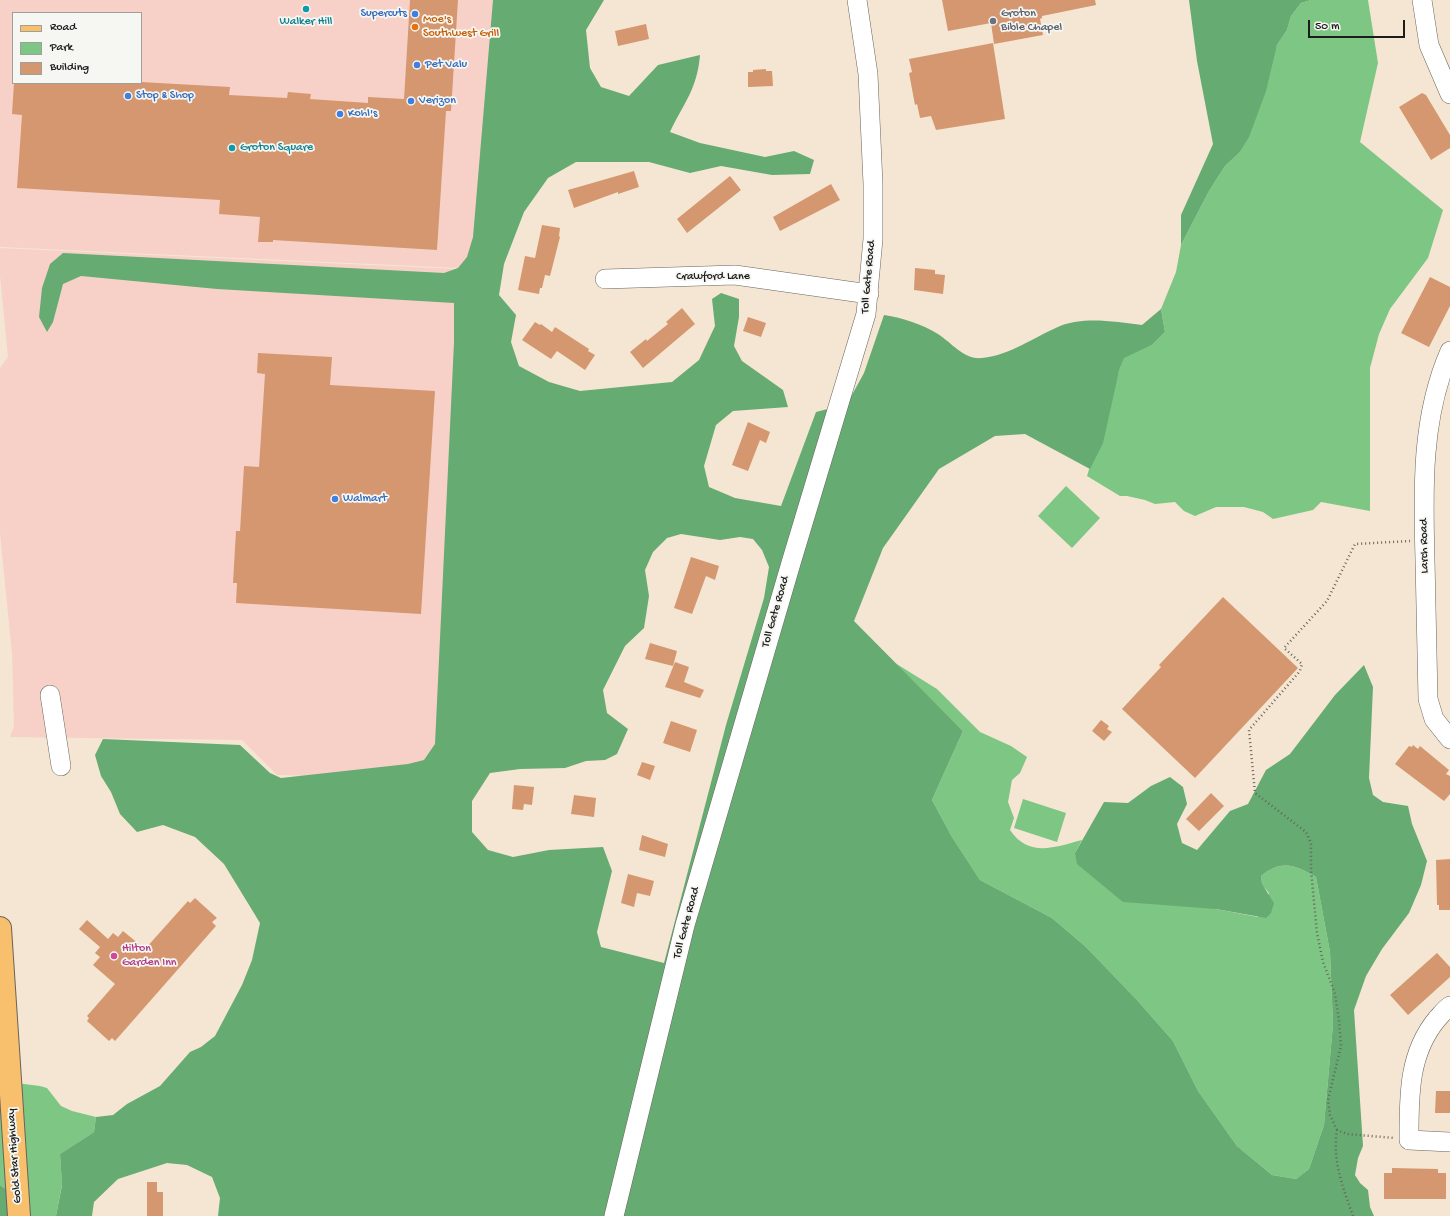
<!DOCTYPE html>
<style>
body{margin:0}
#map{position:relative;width:1450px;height:1216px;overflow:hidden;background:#f4e6d2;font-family:"Gochi Hand",sans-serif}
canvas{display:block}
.legend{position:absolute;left:12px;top:12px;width:130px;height:72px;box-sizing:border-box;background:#f6f6f2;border:1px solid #9f9f9c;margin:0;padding:5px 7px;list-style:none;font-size:12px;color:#1c1c1c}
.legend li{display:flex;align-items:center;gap:8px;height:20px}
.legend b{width:20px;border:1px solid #9f9f9c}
.scale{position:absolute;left:1308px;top:20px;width:97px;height:18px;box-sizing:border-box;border:2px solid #1c1c1c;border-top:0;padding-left:5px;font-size:12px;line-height:14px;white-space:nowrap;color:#1c1c1c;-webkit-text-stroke:3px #f6f6f2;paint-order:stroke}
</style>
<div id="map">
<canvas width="1450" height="1216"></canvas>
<ul class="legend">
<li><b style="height:5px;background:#f8bf6c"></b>Road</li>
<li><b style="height:11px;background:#7dc684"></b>Park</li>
<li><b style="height:11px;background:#d5976f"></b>Building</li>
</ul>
<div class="scale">50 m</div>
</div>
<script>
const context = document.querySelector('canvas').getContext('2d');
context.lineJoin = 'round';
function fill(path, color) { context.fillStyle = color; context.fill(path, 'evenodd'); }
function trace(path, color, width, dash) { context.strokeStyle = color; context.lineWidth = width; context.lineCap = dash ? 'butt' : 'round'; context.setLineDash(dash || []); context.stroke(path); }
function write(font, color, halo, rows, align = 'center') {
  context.font = font + ' "Gochi Hand",sans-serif'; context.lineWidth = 3.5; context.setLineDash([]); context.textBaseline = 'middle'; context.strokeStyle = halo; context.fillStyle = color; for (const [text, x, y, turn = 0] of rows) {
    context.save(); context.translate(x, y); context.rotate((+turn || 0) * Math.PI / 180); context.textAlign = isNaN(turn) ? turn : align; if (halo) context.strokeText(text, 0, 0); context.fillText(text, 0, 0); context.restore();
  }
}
fill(new Path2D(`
 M 0,0 L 504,0 L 480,269 L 0,247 ZM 13,13 L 141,13 L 141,83 L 13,83 Z
 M 0,248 L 479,270 L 441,779 L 277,775 L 242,740 L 10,737 L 14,726 L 12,654 L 0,533 L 0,368 L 8,357 L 0,276 Z`), '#f7d1c8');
fill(new Path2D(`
 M 1311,0 L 1368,0 L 1378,63 L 1360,142 L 1443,210 L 1428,258 L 1390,309 L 1379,334 L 1370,368 L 1370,511 L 1321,502 L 1313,510 L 1273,519 L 1263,512 L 1244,507 L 1216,507 L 1195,516 L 1184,511 L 1175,502 L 1155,504 L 1145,500 L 1127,496 L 1120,496 L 1087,476 L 1119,371 L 1124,357 L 1152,345 L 1165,332 L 1161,309 L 1176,272 L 1181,245 L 1209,191 L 1225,166 L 1239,153 L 1277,45 L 1287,30 L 1291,16 L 1301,3 Z
 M 1066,486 L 1100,518 L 1072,548 L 1038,516 Z
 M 895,663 L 937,689 L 980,732 L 1011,746 L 1027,757 L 1020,773 L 1012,780 L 1008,802 L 1014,818 L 1010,830 C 1029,858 1055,847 1082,840 L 1075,853 L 1216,909 L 1258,917 L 1269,893 L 1262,885 L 1261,876 C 1281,859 1296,865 1316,877 L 1330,952 L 1333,1024 L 1324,1125 L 1309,1169 L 1296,1179 L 1272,1175 L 1237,1146 L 1198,1091 L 1173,1041 L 1137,1000 L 1086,947 L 1052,918 L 980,880 L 952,837 L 932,800 L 963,731 Z
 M 1023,799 L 1066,813 L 1057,842 L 1014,828 Z
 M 0,1081 L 40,1086 L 47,1088 L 61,1106 L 72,1111 L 96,1117 L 94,1132 L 60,1154 L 62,1184 L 56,1216 L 8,1216 L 6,1189 L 0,1185 Z`), '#7dc684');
fill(new Path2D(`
 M 493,0 L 604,0 L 586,30 L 590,68 L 601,87 L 629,96 L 658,65 L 700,55 C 697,90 684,102 670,132 L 700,143 L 765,157 L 794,151 L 814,160 L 810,174 L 772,175 L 721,166 L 690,173 L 649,162 L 576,162 L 548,178 L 524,212 L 504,264 L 499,295 L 516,315 L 511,342 L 519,366 L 549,382 L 580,391 L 672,382 L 699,360 L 715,326 L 712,299 L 721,293 L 739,299 L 739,317 L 734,346 L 742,361 L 783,390 L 788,407 L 733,411 L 716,425 L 704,466 L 709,487 L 735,498 L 781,506 L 816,412 L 847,404 L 864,373 L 884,315 C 903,318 922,324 938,334 C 952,343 964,360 982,358 C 1011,355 1034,337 1060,326 C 1085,316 1116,322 1142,325 L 1161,309 L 1165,332 L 1152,345 L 1124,358 L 1119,371 L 1103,443 L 1090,469 L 1025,434 L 995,436 L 939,469 L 883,548 L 854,621 L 963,731 L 932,800 L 952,837 L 980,880 L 1052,918 L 1086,947 L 1137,1000 L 1173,1041 L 1198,1091 L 1237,1146 L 1272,1175 L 1296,1179 L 1309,1169 L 1324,1125 L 1333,1024 L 1330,952 L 1316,877 C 1296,865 1281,859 1261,876 L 1262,884 L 1274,903 L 1271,913 L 1266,918 L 1216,909 L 1123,902 L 1077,864 L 1075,853 L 1104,802 L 1128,803 L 1151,786 L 1170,777 L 1183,787 L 1187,804 L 1177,824 L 1182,843 L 1197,850 L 1230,811 L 1248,804 L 1266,770 L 1290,754 L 1335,695 L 1364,665 L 1373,687 L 1369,778 L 1373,795 L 1383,802 L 1408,806 L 1412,824 L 1427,861 L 1421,885 L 1409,913 L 1382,949 L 1366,976 L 1354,1010 L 1363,1146 L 1358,1158 L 1355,1175 L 1360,1183 L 1368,1190 L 1370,1207 L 1374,1216 L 218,1216 L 220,1198 L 212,1177 L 187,1165 L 167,1163 L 118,1179 L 94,1202 L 92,1216 L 56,1216 L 62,1185 L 60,1154 L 94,1132 L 96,1117 L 113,1115 L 127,1104 L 160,1086 L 190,1052 L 201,1047 L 215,1036 L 242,985 L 252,960 L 260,923 L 224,864 L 195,837 L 163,825 L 137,832 L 120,814 L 111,792 L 101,776 L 95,755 L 103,739 L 240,745 L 270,773 L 281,778 L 408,764 L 424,760 L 435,744 L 454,342 L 454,303 L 217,289 L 81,276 L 63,284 L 53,322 L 47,332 L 39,317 L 42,288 L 50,264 L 63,253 L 444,273 L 458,268 L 467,257 L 473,237 ZM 681,534 L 720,540 L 740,537 L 753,539 L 762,550 L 769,567 L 764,598 L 726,725 L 664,963 L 601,947 L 597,932 L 612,871 L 603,847 L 549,850 L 513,857 L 488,850 L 472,832 L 472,801 L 490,773 L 520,769 L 565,768 L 586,761 L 605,760 L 617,754 L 628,729 L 607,713 L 603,690 L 625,646 L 644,628 L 649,596 L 645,570 L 653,552 L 667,538 Z
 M 1189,0 L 1311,0 L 1301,3 L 1291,16 L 1287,30 L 1277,45 L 1266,91 L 1249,137 L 1239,153 L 1225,166 L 1209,191 L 1181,245 L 1181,215 L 1213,144 L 1197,61 Z
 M 0,1185 L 6,1189 L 8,1216 L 0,1216 Z`), '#66ab72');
fill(new Path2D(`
 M 410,0 L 458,0 L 451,111 L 446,111 L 437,250 L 273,240 L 273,242 L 258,242 L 260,217 L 219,214 L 220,200 L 17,188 L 22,115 L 12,114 L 14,83 L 141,82 L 230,87 L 229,95 L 287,98 L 288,92 L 311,94 L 310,99 L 368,103 L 368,97 L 404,99 Z
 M 942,0 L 1095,0 L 1096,5 L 1042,16 L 1042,18 L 1040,19 L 1043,35 L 994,44 L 991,23 L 948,31 Z
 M 646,24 L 649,39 L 618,46 L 615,31 Z
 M 993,43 L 1005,119 L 936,130 L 931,116 L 920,118 L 917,104 L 915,105 L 909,73 L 912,72 L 909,59 Z
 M 766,69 L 766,71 L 772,71 L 773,86 L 748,87 L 748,72 L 753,72 L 753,70 Z
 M 1422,93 L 1426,95 L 1450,135 L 1450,148 L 1431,160 L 1399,107 Z
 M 634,171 L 639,187 L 618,194 L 618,192 L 574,208 L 568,190 Z
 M 730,176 L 741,190 L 687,233 L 677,219 Z
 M 831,184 L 840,200 L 780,231 L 773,217 Z
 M 542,225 L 560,228 L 559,236 L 560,237 L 550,276 L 545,275 L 542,288 L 540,288 L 539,294 L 518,290 L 525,256 L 535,258 Z
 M 915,268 L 935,270 L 935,274 L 945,275 L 943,294 L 914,290 Z
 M 1430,277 L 1450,287 L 1450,306 L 1429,347 L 1401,333 Z
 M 682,308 L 695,324 L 643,368 L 630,352 L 646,339 L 647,341 L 668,324 L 666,322 Z
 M 748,317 L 766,323 L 761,337 L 743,331 Z
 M 535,322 L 540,325 L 541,324 L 552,332 L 555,327 L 589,349 L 588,351 L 595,355 L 585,370 L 557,351 L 551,359 L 522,340 Z
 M 258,353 L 332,357 L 330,385 L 435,391 L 421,614 L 236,603 L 237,583 L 233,583 L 236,531 L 240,531 L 244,466 L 259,467 L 265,374 L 257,373 Z
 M 748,422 L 770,432 L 766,443 L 760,440 L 748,471 L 732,465 Z
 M 691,557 L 719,566 L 715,580 L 706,576 L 692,614 L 674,608 Z
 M 1223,597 L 1298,668 L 1195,778 L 1122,709 L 1161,667 L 1159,665 Z
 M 650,643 L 677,651 L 673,666 L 645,659 Z
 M 675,662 L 689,667 L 684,682 L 704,690 L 700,698 L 665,687 Z
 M 1101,720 L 1109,726 L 1107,729 L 1112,732 L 1104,741 L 1092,731 Z
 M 671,721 L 697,730 L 690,752 L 663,743 Z
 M 1413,745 L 1418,749 L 1420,746 L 1449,770 L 1446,774 L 1450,776 L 1450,794 L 1444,801 L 1395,764 L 1409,746 L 1412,747 Z
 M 642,762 L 655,766 L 650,780 L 637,775 Z
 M 514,785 L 534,787 L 532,805 L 524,804 L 523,810 L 512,809 Z
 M 1211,793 L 1224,806 L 1199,831 L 1186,819 Z
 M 574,795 L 596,798 L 594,817 L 571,814 Z
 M 642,835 L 668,844 L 665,857 L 639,850 Z
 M 1450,859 L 1450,910 L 1439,910 L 1439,905 L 1437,905 L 1436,860 Z
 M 628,874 L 654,881 L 650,896 L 637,893 L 634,907 L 621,903 Z
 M 195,898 L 217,918 L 212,922 L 216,926 L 115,1041 L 112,1038 L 109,1041 L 87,1021 L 89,1018 L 87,1016 L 115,984 L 93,965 L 100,957 L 95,953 L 100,947 L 79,929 L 87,920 L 108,939 L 113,933 L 118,937 L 123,931 L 145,949 L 188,901 L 190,903 Z
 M 1437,953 L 1450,967 L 1450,977 L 1408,1015 L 1390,995 Z
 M 1436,1091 L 1450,1091 L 1450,1113 L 1435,1113 Z
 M 1392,1168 L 1438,1169 L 1438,1173 L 1446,1173 L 1446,1199 L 1384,1199 L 1384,1173 L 1392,1173 Z
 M 147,1182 L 157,1182 L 157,1192 L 163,1192 L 163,1216 L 147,1216 Z`), '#d5976f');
const minor = new Path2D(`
 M 1422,0 L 1429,45 L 1450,94
 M 605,279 L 735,275 L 869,294
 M 1450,351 C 1421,417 1423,489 1425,560 C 1426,606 1427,653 1428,699 L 1434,719 L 1450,739
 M 50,695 L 61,766
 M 1450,1006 C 1445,1009 1441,1015 1437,1019 C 1408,1054 1409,1097 1409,1140 L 1450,1142
 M 614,1216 L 685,925 L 791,563 L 866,314 L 873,239 L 873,184 L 868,74 L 857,0`);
const major = new Path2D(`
 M 0,928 L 19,1216`);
trace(minor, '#68635c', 20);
trace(major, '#68635c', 24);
trace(new Path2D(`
 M 1337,1130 L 1330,1115 L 1328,1100 L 1341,1046 L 1339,1020 L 1335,994 L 1323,962 L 1317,933 L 1311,870 L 1311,843 L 1306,832 L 1255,793 L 1249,730 L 1300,671 L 1302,664 L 1284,648 L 1327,601 L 1355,544 L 1410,541
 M 1353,1216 C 1343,1188 1332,1160 1337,1130 L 1347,1134 L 1395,1138`), '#68635c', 2.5, [1, 3]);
trace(minor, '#fff', 19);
trace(major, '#f8bf6c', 22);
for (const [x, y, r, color] of [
 [306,9,4,"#0f9aa8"],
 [415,14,4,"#3f7fe0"],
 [993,21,4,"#6b7280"],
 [415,27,4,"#e8710a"],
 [417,65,4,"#3f7fe0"],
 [128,96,4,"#3f7fe0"],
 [411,101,4,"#3f7fe0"],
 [340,114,4,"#3f7fe0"],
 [232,148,4,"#0f9aa8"],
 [335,499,4,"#3f7fe0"],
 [114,956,4,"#d1479c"]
]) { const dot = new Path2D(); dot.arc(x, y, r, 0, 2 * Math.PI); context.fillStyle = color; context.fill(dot); trace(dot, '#f6f6f2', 1.5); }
write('12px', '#366cbe', '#f6f6f2', [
 ["Supercuts",407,14,"right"],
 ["Pet Valu",425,65],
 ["Stop & Shop",136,96],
 ["Verizon",419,101],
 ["Kohl's",348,114],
 ["Walmart",343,499]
], 'left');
write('12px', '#5b616d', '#f6f6f2', [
 ["Groton",1001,14],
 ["Bible Chapel",1001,28]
], 'left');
write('12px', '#c56008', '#f6f6f2', [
 ["Moe's",423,20],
 ["Southwest Grill",423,34]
], 'left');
write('12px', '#0d838f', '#f6f6f2', [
 ["Walker Hill",306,22],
 ["Groton Square",240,148,"left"]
]);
write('12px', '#1c1c1c', '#f6f6f2', [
 ["Crawford Lane",713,277],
 ["Toll Gate Road",869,277,-85],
 ["Larch Road",1425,546,-91],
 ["Toll Gate Road",776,612,-74],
 ["Toll Gate Road",687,923,-75],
 ["Gold Star Highway",15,1156,-94]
]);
write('12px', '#b23c85', '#f6f6f2', [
 ["Hilton",122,949],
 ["Garden Inn",122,963]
], 'left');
</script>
